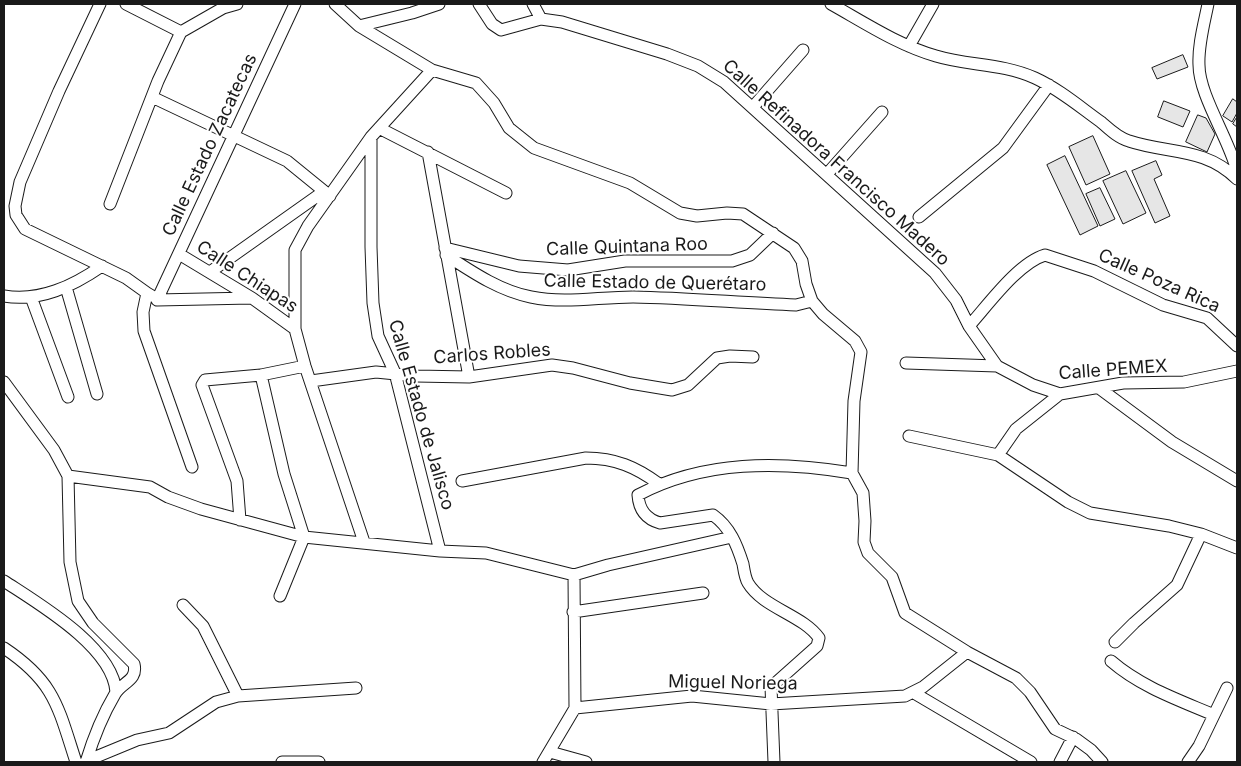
<!DOCTYPE html>
<meta charset="utf-8">
<style>
body{margin:0}
#map{position:relative;width:1241px;height:766px;overflow:hidden;background:#fff;font-family:Inter,sans-serif}
canvas{display:block}
.frame{position:absolute;inset:0;border:5px solid #1a1a1a;pointer-events:none}
</style>
<div id="map">
<canvas width="1241" height="766"></canvas>
<div class="frame"></div>
</div>
<script>
const context = document.querySelector('canvas').getContext('2d');
context.lineJoin = 'round';
function fill(path, color) { context.fillStyle = color; context.fill(path, 'evenodd'); }
function trace(path, color, width, dash) { context.strokeStyle = color; context.lineWidth = width; context.lineCap = dash ? 'butt' : 'round'; context.setLineDash(dash || []); context.stroke(path); }
function write(font, color, halo, rows, align = 'center') {
  context.font = font + ' Inter,sans-serif'; context.lineWidth = 4; context.setLineDash([]); context.textBaseline = 'middle'; context.strokeStyle = halo; context.fillStyle = color; for (const [text, x, y, turn = 0] of rows) {
    context.save(); context.translate(x, y); context.rotate((+turn || 0) * Math.PI / 180); context.textAlign = isNaN(turn) ? turn : align; if (halo) context.strokeText(text, 0, 0); context.fillText(text, 0, 0); context.restore();
  }
}
const building = new Path2D(`
 M 1183,55 L 1188,67 L 1157,79 L 1152,68 Z
 M 1233,99 L 1237,102 L 1237,113 L 1232,122 L 1223,116 Z
 M 1164,101 L 1190,111 L 1183,127 L 1158,117 Z
 M 1198,115 L 1206,118 L 1215,134 L 1207,152 L 1186,142 Z
 M 1237,117 L 1237,127 L 1233,124 Z
 M 1093,136 L 1110,174 L 1086,185 L 1069,147 Z
 M 1065,156 L 1098,226 L 1080,235 L 1047,165 Z
 M 1156,161 L 1162,175 L 1154,179 L 1170,216 L 1155,223 L 1132,171 Z
 M 1126,171 L 1146,213 L 1123,224 L 1103,181 Z
 M 1100,188 L 1115,219 L 1100,226 L 1086,194 Z`);
fill(building, '#e6e6e6');
trace(building, '#1a1a1a', 1);
const minor = new Path2D(`
 M 100,4 L 59,91 L 20,182 L 15,206 L 16,215 L 25,229 L 126,278 L 147,293
 M 126,4 L 181,32
 M 335,4 L 359,26 L 432,70 L 476,83 L 494,103 L 509,128 L 534,148 L 630,183 L 680,213 L 697,216 L 727,213 L 743,214 L 794,248 L 802,261 L 806,284 L 812,301 L 823,314 L 855,341 L 861,352 L 854,401 L 852,473 L 863,493 L 865,521 L 864,542 L 868,553 L 892,577 L 905,613 L 967,652 L 1016,678 L 1030,692 L 1055,729 L 1076,739 L 1091,750 L 1102,762
 M 479,4 L 492,24 L 501,30 L 541,19 L 562,22 L 667,54 L 698,66 L 724,82 L 935,273 L 956,300 L 969,326 L 997,366
 M 533,4 L 541,19
 M 831,4 C 865,23 898,45 936,56 C 969,66 1001,63 1035,78 C 1059,89 1080,107 1101,122 C 1109,129 1118,138 1129,141 C 1168,154 1205,147 1237,179
 M 1208,4 C 1204,24 1198,45 1199,65 C 1199,95 1229,139 1237,171
 M 359,26 L 412,13 L 439,4
 M 909,46 L 933,4
 M 152,97 L 287,161 L 330,196
 M 753,107 L 803,50
 M 379,128 L 506,193
 M 371,137 L 371,247 L 373,303 L 378,336 L 395,373 L 440,551
 M 428,152 L 469,377
 M 827,174 L 882,112
 M 110,204 L 158,81 L 181,32 L 223,8 L 237,4
 M 919,217 L 1003,148 L 1049,85
 M 445,248 L 519,266 L 568,270 L 625,261 L 732,261 L 750,255 L 773,233
 M 179,254 L 252,298 L 295,329
 M 446,255 C 472,272 500,291 531,297 C 565,304 598,297 633,297 C 687,298 742,303 796,305 L 812,301
 M 210,272 L 323,192
 M 66,287 L 97,394
 M 4,296 C 40,302 73,286 102,266
 M 152,296 L 147,293 L 143,312 L 144,331 L 192,467
 M 31,297 L 68,397
 M 157,300 L 295,4
 M 157,300 L 251,298
 M 969,326 C 988,305 1018,263 1045,255 L 1094,271 L 1163,305 L 1207,318 L 1237,346
 M 906,363 L 997,366 L 1033,385 L 1060,394 L 1123,383 L 1184,382 L 1237,371
 M 261,375 L 284,474 L 304,537 L 280,596
 M 311,381 L 376,372 L 416,376 L 469,377 L 552,365 L 573,368 L 630,383 L 672,390 L 688,385 L 717,358 L 730,356 L 753,357
 M 4,382 L 54,450 L 68,476 L 70,562 L 78,601 L 93,623 L 134,664 C 138,681 122,682 115,694 C 102,716 93,739 86,762
 M 1099,388 L 1172,442 L 1237,481
 M 909,436 L 998,455 L 1068,502 L 1090,513 L 1169,526 L 1201,534 L 1237,548
 M 998,455 L 1016,429 L 1060,394
 M 68,476 L 150,487 L 168,497 L 201,509 L 304,537 L 440,551 L 486,553 L 574,575 L 575,708 L 543,762
 M 462,481 L 586,458 C 615,458 636,467 659,484
 M 240,520 L 237,481 L 202,385 L 205,380 L 261,375 L 305,366
 M 364,542 L 305,366 L 295,329 L 295,250 L 308,226 L 371,137 L 432,70
 M 574,575 L 608,565 L 732,537
 M 4,581 C 39,604 113,647 116,692
 M 183,605 L 203,626 L 238,696
 M 573,612 L 703,593
 M 1115,642 L 1134,623 L 1177,585 L 1201,534
 M 4,648 C 55,682 58,707 76,762
 M 1111,661 C 1141,687 1179,700 1214,715
 M 914,693 L 1031,762
 M 575,708 L 692,696 L 771,704 L 905,696 L 923,687 L 967,652
 M 550,752 L 586,762
 M 86,761 L 137,740 L 169,733 L 216,702 L 238,696 L 356,688
 M 282,762 L 319,762
 M 774,762 L 771,687 L 817,646 L 819,638 C 803,615 763,608 748,583 C 745,578 744,570 743,564 C 737,545 730,527 713,515 L 660,523 C 646,519 639,510 638,495 C 704,460 780,461 852,473
 M 1060,762 L 1073,737
 M 1188,762 L 1199,746 L 1227,688`);
trace(minor, '#1a1a1a', 13);
trace(minor, '#fff', 11);
write('18px', '#1a1a1a', '#fff', [
 ["Calle Estado Zacatecas",210,145,-65],
 ["Calle Refinadora Francisco Madero",836,163,42],
 ["Calle Quintana Roo",627,247,-2],
 ["Calle Chiapas",247,277,33],
 ["Calle Poza Rica",1159,281,24],
 ["Calle Estado de Querétaro",655,283,1],
 ["Carlos Robles",492,354,-4],
 ["Calle PEMEX",1113,370,-4],
 ["Calle Estado de Jalisco",421,415,74],
 ["Miguel Noriega",733,683,1]
]);
</script>
